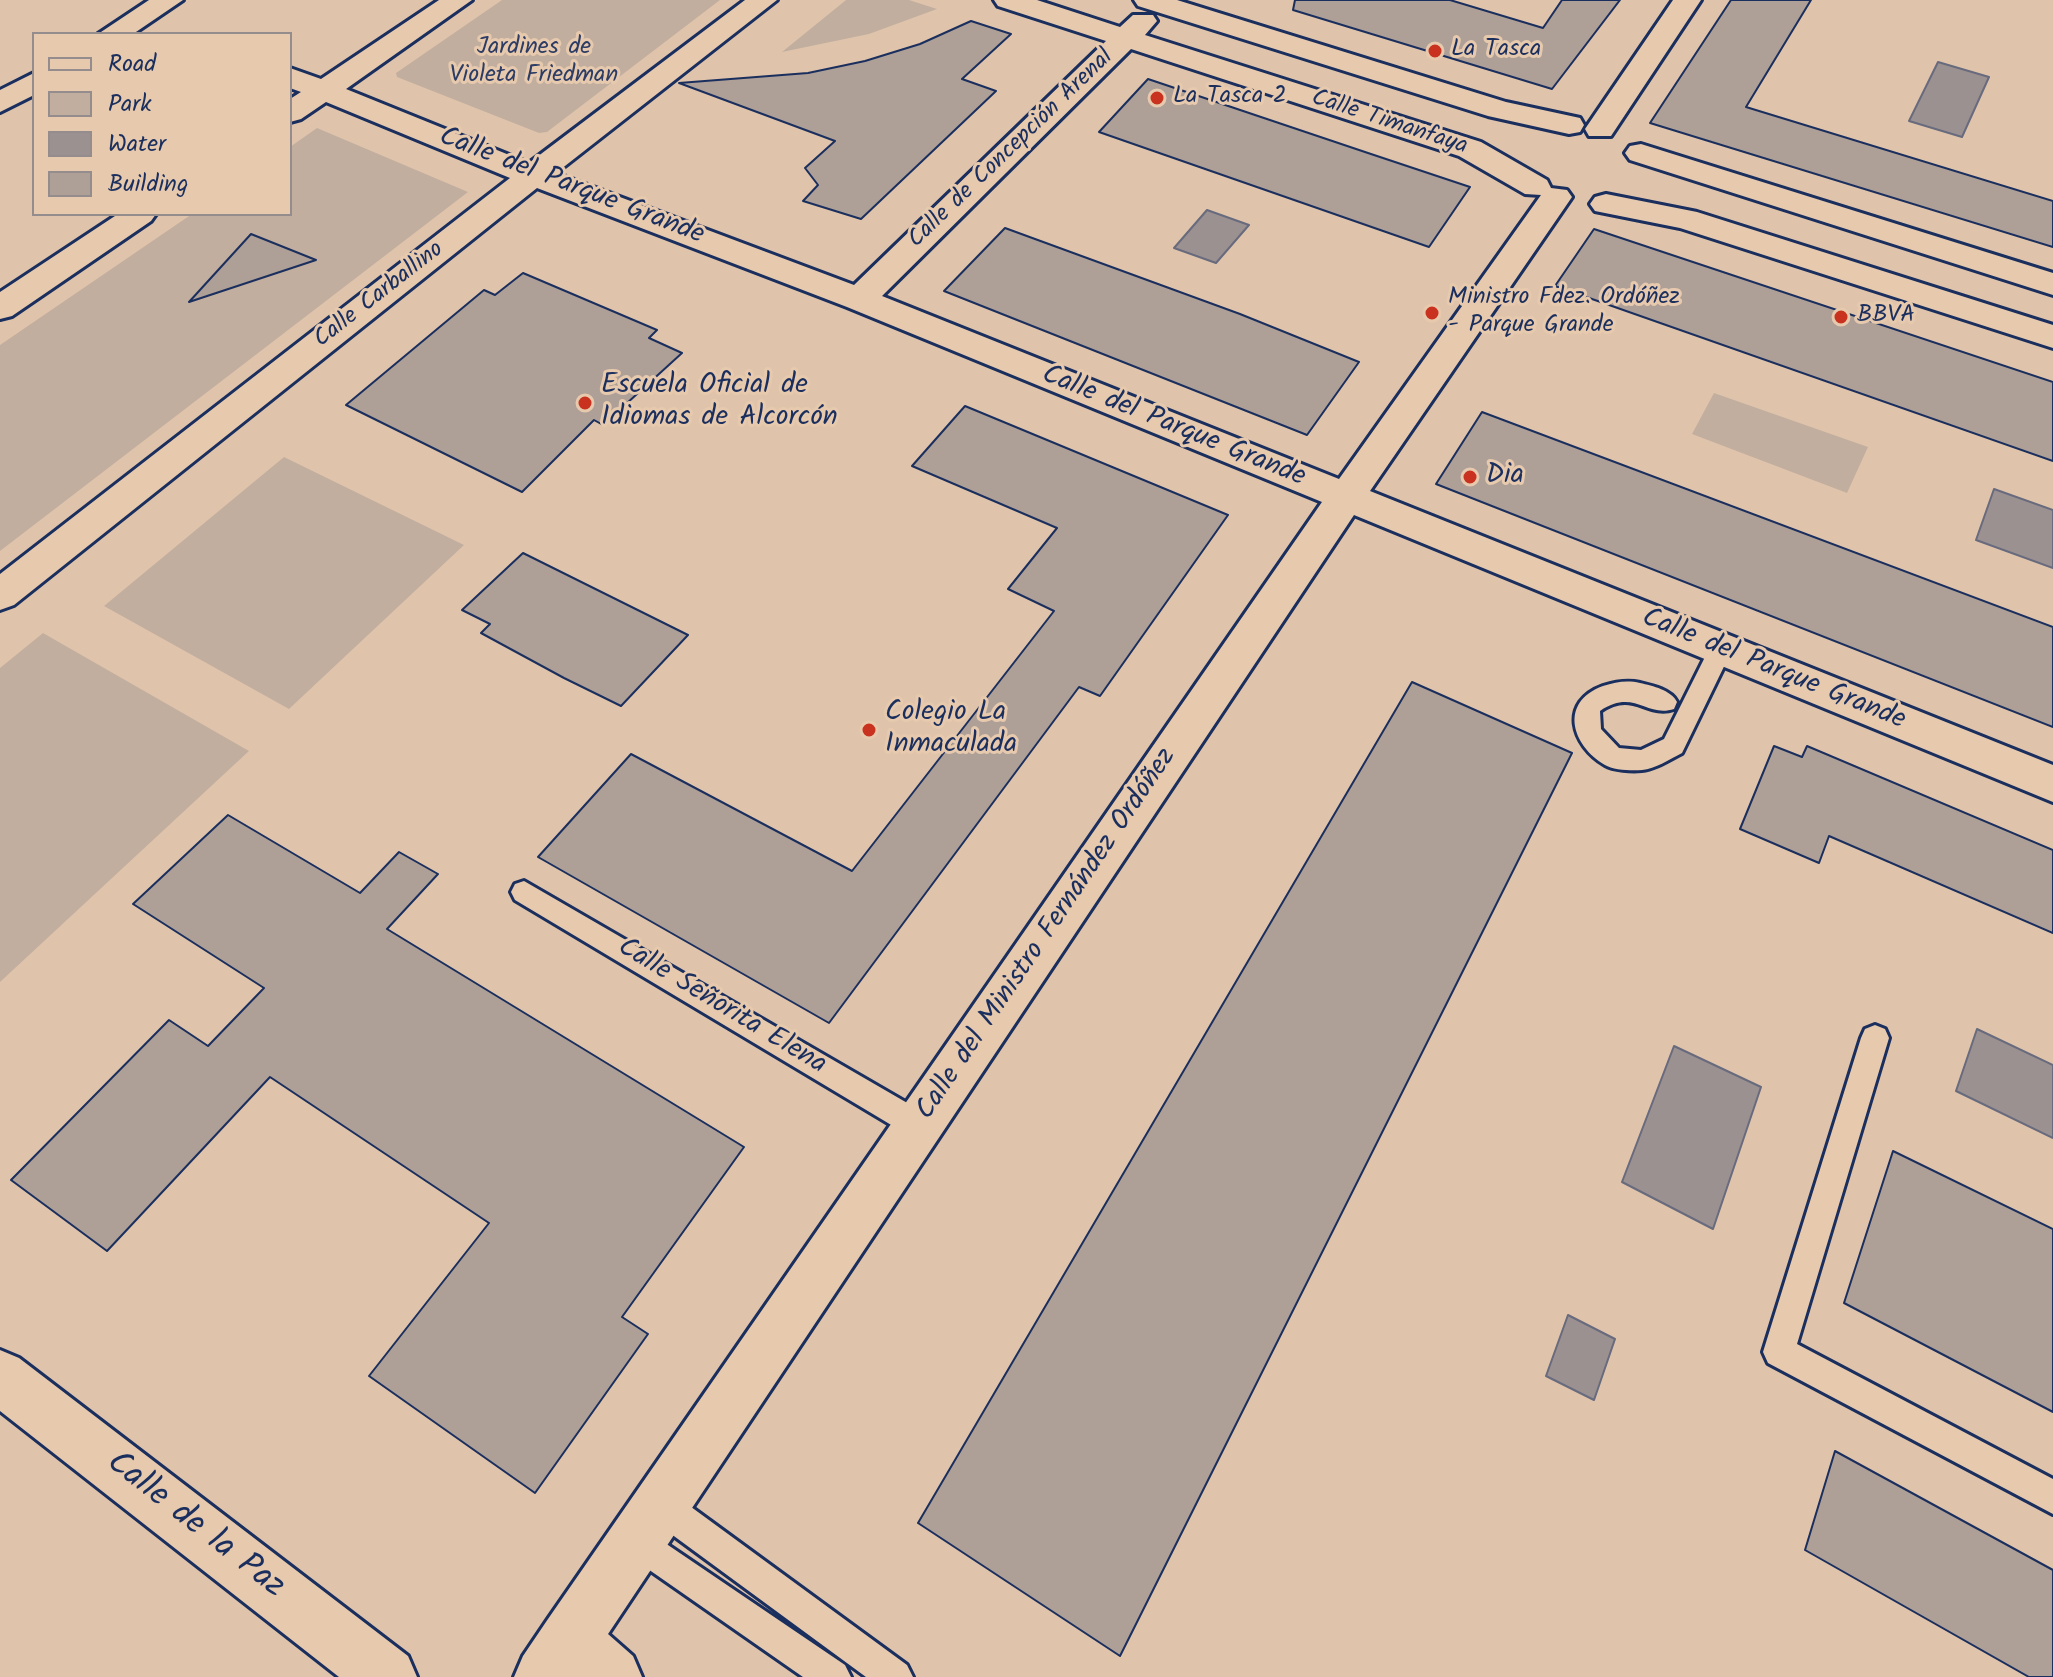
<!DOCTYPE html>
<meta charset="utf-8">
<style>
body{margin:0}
#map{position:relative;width:2053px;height:1677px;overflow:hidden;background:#dfc4ab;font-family:Kalam,sans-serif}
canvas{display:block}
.legend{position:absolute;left:32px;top:32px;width:260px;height:184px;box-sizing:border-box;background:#e7caae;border:2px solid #958c8e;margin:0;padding:10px 14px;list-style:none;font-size:24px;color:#1b2f5e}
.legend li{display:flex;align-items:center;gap:16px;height:40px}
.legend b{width:40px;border:2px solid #958c8e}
</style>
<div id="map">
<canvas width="2053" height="1677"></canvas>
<ul class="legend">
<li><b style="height:10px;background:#e7caae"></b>Road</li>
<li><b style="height:22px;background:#c2ae9f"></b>Park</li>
<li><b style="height:22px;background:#9c9191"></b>Water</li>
<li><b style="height:22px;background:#ae9f97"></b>Building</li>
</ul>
</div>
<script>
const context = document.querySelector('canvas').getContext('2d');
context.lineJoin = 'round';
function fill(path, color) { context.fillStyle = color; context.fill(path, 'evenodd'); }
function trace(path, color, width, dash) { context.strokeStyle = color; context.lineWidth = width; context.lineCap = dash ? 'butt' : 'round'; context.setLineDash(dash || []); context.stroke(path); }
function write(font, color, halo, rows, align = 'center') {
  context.font = font + ' Kalam,sans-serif'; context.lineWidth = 6; context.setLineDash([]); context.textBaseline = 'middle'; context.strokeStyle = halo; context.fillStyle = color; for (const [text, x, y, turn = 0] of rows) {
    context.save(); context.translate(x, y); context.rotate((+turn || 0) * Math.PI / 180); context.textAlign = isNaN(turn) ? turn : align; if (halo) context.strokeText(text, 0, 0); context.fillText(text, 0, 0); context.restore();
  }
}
fill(new Path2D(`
 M 502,0 L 720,0 L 547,132 L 539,133 L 397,77 L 396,73 Z
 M 846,0 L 909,0 L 937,9 L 869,34 L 782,52 Z
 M 317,128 L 468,192 L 0,551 L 0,345 L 192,214 L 290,214 L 290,147 Z
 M 1714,393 L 1868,447 L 1847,493 L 1692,434 Z
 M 284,457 L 464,545 L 289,709 L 104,606 Z
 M 43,633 L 249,751 L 0,982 L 0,668 Z`), '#c2ae9f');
const water = new Path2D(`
 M 1938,62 L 1989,77 L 1962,137 L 1909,121 Z
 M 1207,210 L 1249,225 L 1216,263 L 1174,248 Z
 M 1994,489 L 2053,510 L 2053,568 L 1976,540 Z
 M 1977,1029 L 2053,1065 L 2053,1138 L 1956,1091 Z
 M 1674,1046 L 1761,1087 L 1713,1229 L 1622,1182 Z
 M 1568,1315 L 1615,1339 L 1594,1400 L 1546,1376 Z`);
fill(water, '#9c9191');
trace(water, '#686a7d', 2);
const building = new Path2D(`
 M 1295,0 L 1450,0 L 1543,28 L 1562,0 L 1620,0 L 1552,89 L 1293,10 Z
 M 1731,0 L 1811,0 L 1746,107 L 2053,201 L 2053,247 L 1650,123 Z
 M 971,21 L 1011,34 L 962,79 L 996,91 L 861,219 L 803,201 L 818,185 L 805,168 L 835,141 L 679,83 L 808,73 L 865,61 L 920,44 Z
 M 1148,79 L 1368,153 L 1470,187 L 1429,247 L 1099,132 Z
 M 1005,228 L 1240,314 L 1359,362 L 1307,435 L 944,291 Z
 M 1594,229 L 2053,382 L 2053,461 L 1555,286 Z
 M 251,234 L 316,260 L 189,302 Z
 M 523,273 L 657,330 L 649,338 L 682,353 L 603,425 L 594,420 L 522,492 L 346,405 L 484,290 L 495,295 Z
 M 965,406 L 1228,515 L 1100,696 L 1079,687 L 829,1023 L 538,857 L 631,754 L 852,871 L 1054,611 L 1008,589 L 1057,528 L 912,466 Z
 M 1482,412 L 2053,627 L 2053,727 L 1436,484 Z
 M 523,553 L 688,635 L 621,706 L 564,678 L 481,633 L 490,624 L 462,610 Z
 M 1412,682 L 1572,753 L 1120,1656 L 918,1523 Z
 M 1774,746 L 1802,757 L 1807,746 L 2053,850 L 2053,933 L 1829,836 L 1819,863 L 1740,829 Z
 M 228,815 L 360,893 L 399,852 L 438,874 L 387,929 L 744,1147 L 622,1317 L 648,1334 L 535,1493 L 369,1376 L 489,1223 L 270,1077 L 107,1251 L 11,1180 L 169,1020 L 208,1046 L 264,988 L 133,904 Z
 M 1893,1151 L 2053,1229 L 2053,1412 L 1844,1303 Z
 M 1835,1451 L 2053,1570 L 2053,1677 L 2029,1677 L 1805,1550 Z`);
fill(building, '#ae9f97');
trace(building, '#1b2f5e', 2);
const lane = new Path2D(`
 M 1720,641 L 1728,643 L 1732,650 L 1682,753 C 1670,759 1655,769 1642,770 C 1632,771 1613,770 1605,765 C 1571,745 1559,702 1603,686 C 1616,682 1627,680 1640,683 C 1653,686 1671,690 1677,702 L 1674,709 C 1646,718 1634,688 1600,711 L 1601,729 L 1619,748 L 1641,750 L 1664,739 L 1712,643 Z
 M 524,881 L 928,1115 L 933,1125 L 928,1135 L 918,1139 L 908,1135 L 515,900 L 511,892 L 515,884 Z
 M 1875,1025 L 1885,1029 L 1889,1038 L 1797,1344 L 2053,1479 L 2053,1514 L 1768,1363 L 1763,1352 L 1861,1038 L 1865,1029 Z
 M 660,1488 L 672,1493 L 907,1665 L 913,1677 L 866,1677 L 648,1517 L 643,1505 L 648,1493 Z
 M 637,1524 L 845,1665 L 851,1677 L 803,1677 L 625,1553 L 620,1541 L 625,1529 Z`);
const street = new Path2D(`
 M 149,0 L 183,0 L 133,34 L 98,34 Z
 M 439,0 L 472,0 L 346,89 L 529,163 L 745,0 L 777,0 L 556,173 L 854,285 L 1106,41 L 998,6 L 994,0 L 1037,0 L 1120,27 L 1133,15 L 1153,15 L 1157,21 L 1145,35 L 1481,142 L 1547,180 L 1551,188 L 1567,190 L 1572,197 L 1370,491 L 2053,765 L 2053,802 L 1354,515 L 608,1634 L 633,1656 L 642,1677 L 514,1677 L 523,1656 L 548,1619 L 1322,502 L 847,307 L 537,188 L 14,605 L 0,610 L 0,574 L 510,178 L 326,102 L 301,119 L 290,122 L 290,99 L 301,92 L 290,88 L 290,68 L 321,79 ZM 1131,49 L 1459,156 L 1525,194 L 1541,195 L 1339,479 L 882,296 Z
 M 1134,0 L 1177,0 L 1506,102 L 1580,118 L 1584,125 L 1580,132 L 1569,134 L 1488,116 L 1138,6 Z
 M 1673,0 L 1701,0 L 1611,136 L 1589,136 L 1585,129 Z
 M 34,73 L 34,95 L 0,112 L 0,90 Z
 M 1641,144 L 2053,273 L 2053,295 L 1630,160 L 1625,153 L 1630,146 Z
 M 1606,194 L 1697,212 L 2053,325 L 2053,348 L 1680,228 L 1595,211 L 1590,204 L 1595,197 Z
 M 118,214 L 156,214 L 151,221 L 12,316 L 0,319 L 0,292 Z
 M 0,1350 L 19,1358 L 408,1656 L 417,1677 L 339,1677 L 0,1411 Z`);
trace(lane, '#1b2f5e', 6);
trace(street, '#1b2f5e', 6);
fill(lane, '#e7caae');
fill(street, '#e7caae');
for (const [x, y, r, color] of [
 [1435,51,8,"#c8321e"],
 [1157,98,8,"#c8321e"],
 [1432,313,8,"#c8321e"],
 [1841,317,8,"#c8321e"],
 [585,403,8,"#c8321e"],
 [1470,477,8,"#c8321e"],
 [869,730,8,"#c8321e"]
]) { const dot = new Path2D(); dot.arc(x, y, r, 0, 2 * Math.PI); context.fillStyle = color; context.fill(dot); trace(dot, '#e7caae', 3); }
write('24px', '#2c3c64', '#e7caae', [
 ["Jardines de",534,49],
 ["Violeta Friedman",534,77]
]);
write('24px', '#1b2f5e', '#e7caae', [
 ["La Tasca",1451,51],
 ["La Tasca 2",1173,98],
 ["Ministro Fdez. Ordóñez",1448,299],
 ["- Parque Grande",1448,327],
 ["BBVA",1857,317]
], 'left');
write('24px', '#1b2f5e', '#e7caae', [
 ["Calle Timanfaya",1389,124,18],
 ["Calle de Concepción Arenal",1012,150,-44],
 ["Calle Carballino",380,296,-38]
]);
write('28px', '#1b2f5e', '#e7caae', [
 ["Calle del Parque Grande",571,188,21],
 ["Calle del Parque Grande",1173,428,22],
 ["Calle del Parque Grande",1773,671,22],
 ["Calle del Ministro Fernández Ordóñez",1048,935,-56],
 ["Calle Señorita Elena",721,1008,31]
]);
write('28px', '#1b2f5e', '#e7caae', [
 ["Escuela Oficial de",601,387],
 ["Idiomas de Alcorcón",601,419],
 ["Dia",1486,477],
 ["Colegio La",885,714],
 ["Inmaculada",885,746]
], 'left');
write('34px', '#1b2f5e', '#e7caae', [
 ["Calle de la Paz",194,1527,38]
]);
</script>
